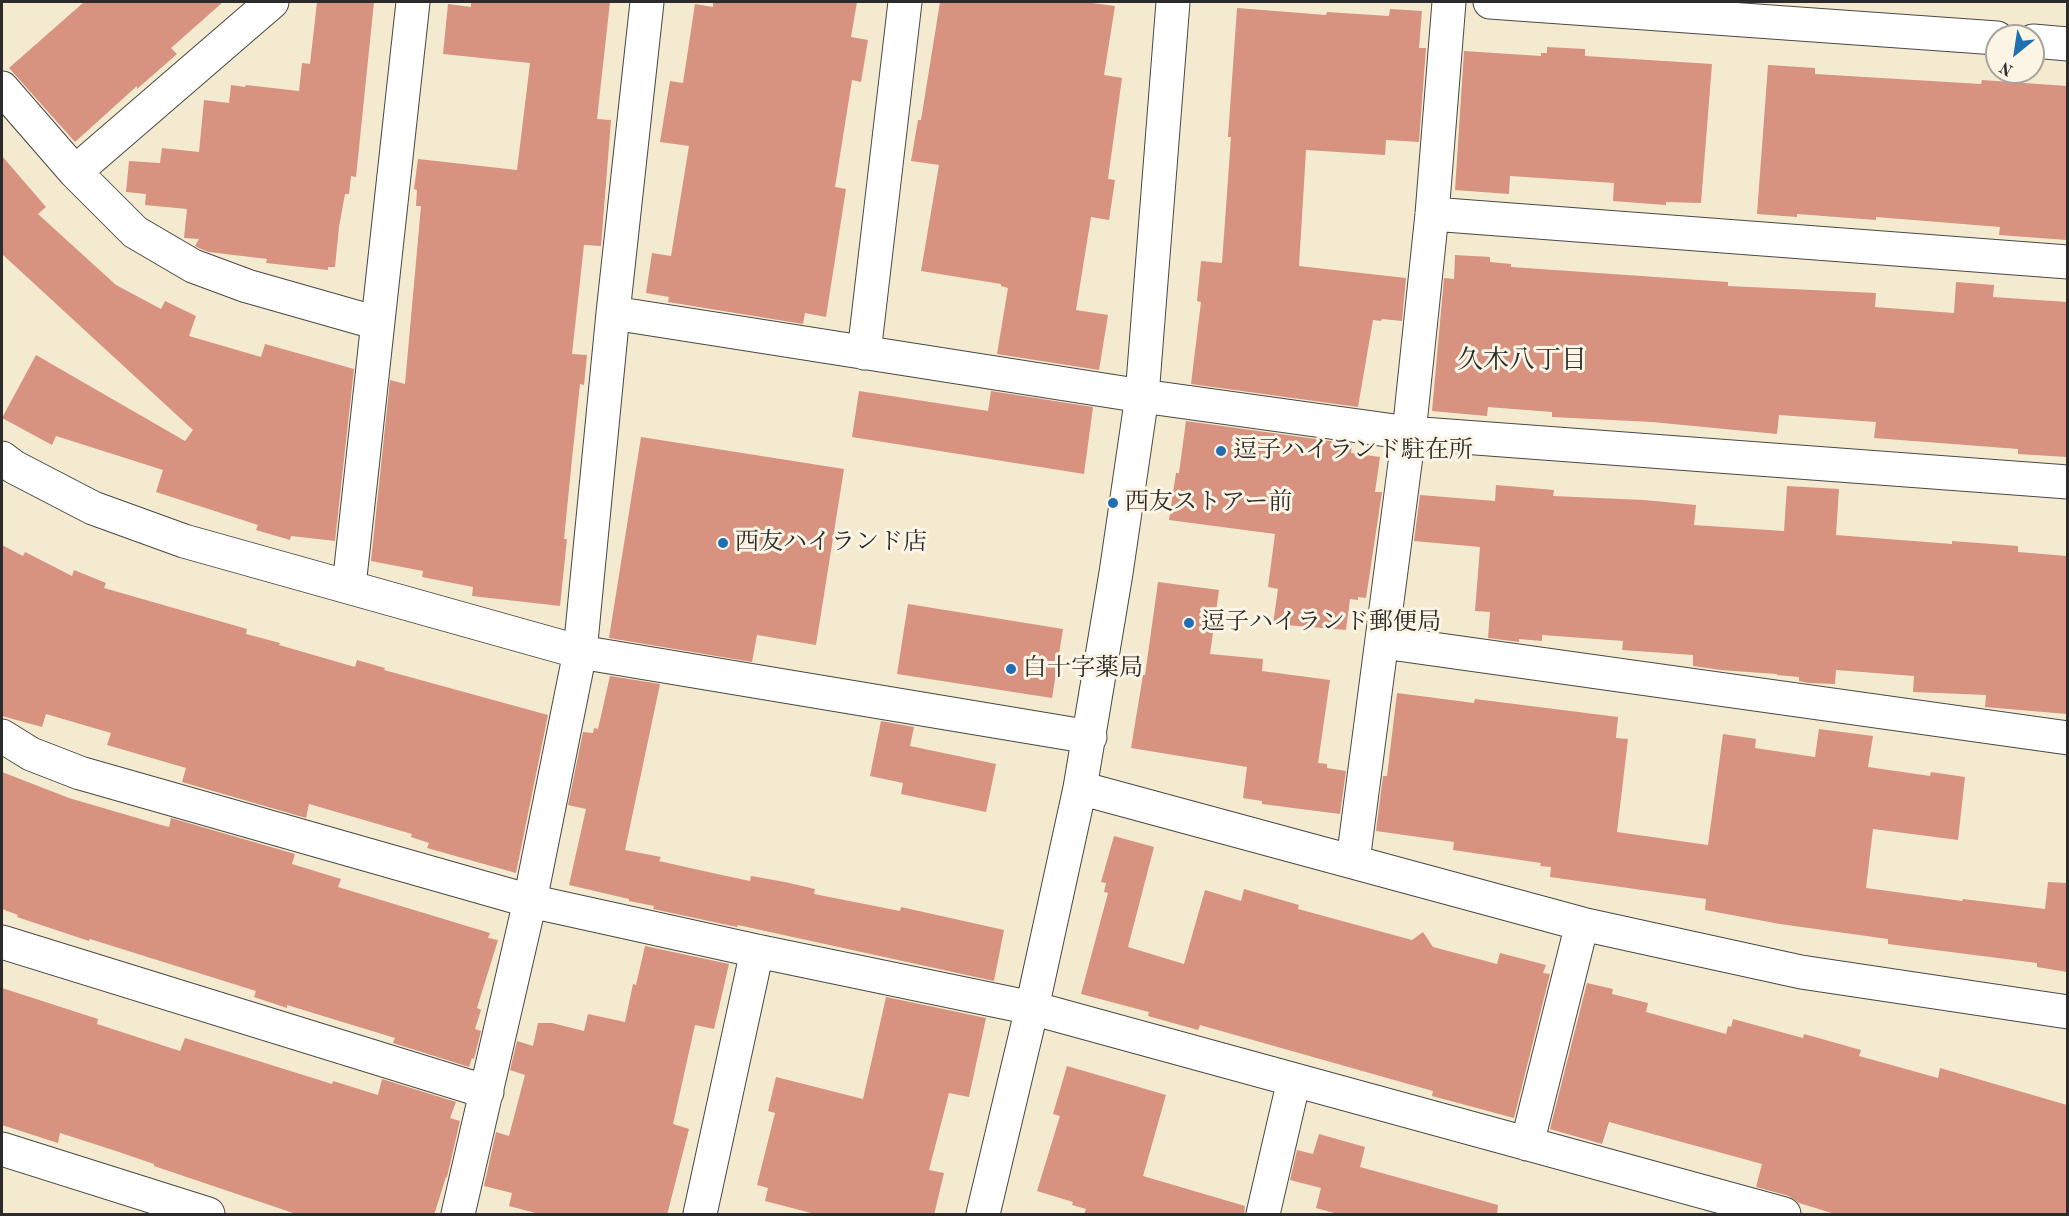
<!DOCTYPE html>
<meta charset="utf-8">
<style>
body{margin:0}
#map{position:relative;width:2069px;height:1216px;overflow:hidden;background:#f4ead0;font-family:"Old Standard TT",serif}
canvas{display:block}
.frame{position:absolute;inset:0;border:3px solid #2b2b2b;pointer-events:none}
.north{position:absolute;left:1985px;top:24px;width:60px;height:60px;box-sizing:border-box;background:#fcf5e5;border:2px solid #a8a49b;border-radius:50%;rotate:210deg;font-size:16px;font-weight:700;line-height:24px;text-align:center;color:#2b2b2b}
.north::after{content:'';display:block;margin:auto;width:21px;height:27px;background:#1f6fb2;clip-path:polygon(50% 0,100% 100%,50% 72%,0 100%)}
</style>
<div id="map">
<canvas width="2069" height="1216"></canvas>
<div class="frame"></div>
<div class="north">N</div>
</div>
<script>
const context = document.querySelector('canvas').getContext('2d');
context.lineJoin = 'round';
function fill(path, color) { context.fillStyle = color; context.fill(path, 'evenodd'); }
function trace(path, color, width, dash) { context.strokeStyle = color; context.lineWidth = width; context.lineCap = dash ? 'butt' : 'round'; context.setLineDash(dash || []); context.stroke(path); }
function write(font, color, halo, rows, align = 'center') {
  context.font = font + ' "Old Standard TT","Noto Serif JP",serif'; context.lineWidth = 6; context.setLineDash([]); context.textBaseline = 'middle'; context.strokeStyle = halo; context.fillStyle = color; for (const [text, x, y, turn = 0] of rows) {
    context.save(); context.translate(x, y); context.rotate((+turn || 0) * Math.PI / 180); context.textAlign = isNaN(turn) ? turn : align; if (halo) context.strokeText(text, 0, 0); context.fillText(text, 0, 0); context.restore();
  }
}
fill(new Path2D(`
 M 84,2 L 223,2 L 171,48 L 177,54 L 137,89 L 137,86 L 75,142 L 9,68 Z
 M 317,2 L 374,2 L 356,177 L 351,176 L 349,194 L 345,194 L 339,227 L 335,267 L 328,267 L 328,270 L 266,263 L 267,259 L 209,252 L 201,249 L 195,246 L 199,239 L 184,238 L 187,209 L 145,205 L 146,194 L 126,192 L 129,161 L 160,163 L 162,148 L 199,152 L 204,100 L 229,103 L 231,85 L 245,87 L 246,85 L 299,91 L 302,63 L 310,64 Z
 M 471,2 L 610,2 L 597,119 L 611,120 L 601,246 L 584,245 L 572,354 L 587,355 L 584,385 L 580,384 L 572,459 L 564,539 L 567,539 L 560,606 L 472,596 L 473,587 L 422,577 L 423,571 L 371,561 L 390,380 L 405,384 L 421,206 L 416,206 L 417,190 L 414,189 L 418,159 L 517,170 L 530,63 L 443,54 L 448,4 L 471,7 Z
 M 713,2 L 857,2 L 851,37 L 868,40 L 861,82 L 852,80 L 835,187 L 846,189 L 826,317 L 805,313 L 803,324 L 668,302 L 669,297 L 646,293 L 652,253 L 671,256 L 689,146 L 660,142 L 670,81 L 683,83 L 695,4 L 713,7 Z
 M 940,2 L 1085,2 L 1115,6 L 1104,75 L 1122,78 L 1108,179 L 1115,180 L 1109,220 L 1091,217 L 1076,310 L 1108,315 L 1099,370 L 997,354 L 1008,288 L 1001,286 L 1001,284 L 921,271 L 939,165 L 911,161 L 918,120 L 921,120 Z
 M 1237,8 L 1326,15 L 1327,12 L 1389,16 L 1390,9 L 1422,11 L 1419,48 L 1426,48 L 1419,142 L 1386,140 L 1385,155 L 1306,150 L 1299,266 L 1406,278 L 1402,321 L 1382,319 L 1381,321 L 1373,320 L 1358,407 L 1191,384 L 1201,302 L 1197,301 L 1201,261 L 1222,263 L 1231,137 L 1228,137 Z
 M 1547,47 L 1585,49 L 1585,56 L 1712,64 L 1701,203 L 1666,202 L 1666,205 L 1613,201 L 1614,183 L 1510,176 L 1509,194 L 1455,190 L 1464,51 L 1541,56 L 1541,53 L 1547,53 Z
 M 1768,65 L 1815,68 L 1815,74 L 1981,84 L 1982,80 L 2067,86 L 2067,240 L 1999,235 L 2000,227 L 1876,217 L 1876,220 L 1797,214 L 1797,217 L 1757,214 Z
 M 2,156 L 46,207 L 38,214 L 116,285 L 161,309 L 165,301 L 196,316 L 189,336 L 261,357 L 265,344 L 354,369 L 335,541 L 291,536 L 290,540 L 256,530 L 258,525 L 156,492 L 163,470 L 56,436 L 52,445 L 2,418 L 36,355 L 185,441 L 193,430 L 2,254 Z
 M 1455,255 L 1490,257 L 1490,262 L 1511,264 L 1511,267 L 1728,282 L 1728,286 L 1876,293 L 1875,307 L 1954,313 L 1956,282 L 1994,285 L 1993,297 L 2067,302 L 2067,457 L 2018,454 L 2018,449 L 1874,438 L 1876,422 L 1779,415 L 1777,434 L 1652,422 L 1552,417 L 1552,412 L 1488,407 L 1487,416 L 1432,411 L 1444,278 L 1454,279 Z
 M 859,391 L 988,411 L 991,391 L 1093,407 L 1084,474 L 852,437 Z
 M 1186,421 L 1352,444 L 1351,453 L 1380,457 L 1375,492 L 1382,492 L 1366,598 L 1358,597 L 1358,600 L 1350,599 L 1346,630 L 1273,624 L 1278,589 L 1268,587 L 1275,534 L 1169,520 L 1176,473 L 1179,473 Z
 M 641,437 L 844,469 L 816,645 L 757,635 L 752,662 L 609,638 Z
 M 1496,485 L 1554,490 L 1553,496 L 1644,500 L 1696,505 L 1694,525 L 1784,531 L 1787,486 L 1839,489 L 1836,535 L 1952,544 L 1952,541 L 2018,546 L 2018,552 L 2067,556 L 2067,714 L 1985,707 L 1986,695 L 1913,692 L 1914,676 L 1836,670 L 1835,684 L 1808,683 L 1799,681 L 1799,677 L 1777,675 L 1777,674 L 1721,670 L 1693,666 L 1693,655 L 1622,650 L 1623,641 L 1542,635 L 1542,641 L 1519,639 L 1519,642 L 1488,638 L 1490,612 L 1475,611 L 1480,547 L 1414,541 L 1420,495 L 1495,501 Z
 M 2,545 L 23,556 L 25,552 L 72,576 L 74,570 L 106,583 L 104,588 L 247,629 L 246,634 L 280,643 L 279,645 L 355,667 L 357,660 L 385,668 L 384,670 L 548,715 L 516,873 L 427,848 L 429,843 L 411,837 L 412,834 L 309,804 L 306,818 L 182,782 L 186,768 L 107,745 L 111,733 L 46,714 L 42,727 L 2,716 Z
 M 1158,582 L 1219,590 L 1210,654 L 1263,659 L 1262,671 L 1330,680 L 1318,763 L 1327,764 L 1327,768 L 1346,771 L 1340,814 L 1262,804 L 1262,801 L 1243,798 L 1247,767 L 1131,748 L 1143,675 L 1145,675 Z
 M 908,604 L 1063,629 L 1052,698 L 897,674 Z
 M 610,676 L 660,684 L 625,850 L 661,857 L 659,861 L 717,874 L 750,881 L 751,876 L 785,882 L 815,889 L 814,894 L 900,911 L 901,907 L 1004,930 L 994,981 L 738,925 L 737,927 L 653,909 L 654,906 L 629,901 L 629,899 L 569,885 L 586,809 L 568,805 L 583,732 L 593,733 L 594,728 L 598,729 Z
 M 1397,693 L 1474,703 L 1475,699 L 1618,717 L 1616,738 L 1628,739 L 1617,832 L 1708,845 L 1723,734 L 1756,739 L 1755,748 L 1815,757 L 1819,729 L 1873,736 L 1868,767 L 1930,776 L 1931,772 L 1965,777 L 1958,840 L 1873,829 L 1866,888 L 1962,901 L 1963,899 L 2045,909 L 2048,882 L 2067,883 L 2067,972 L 2037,967 L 2037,963 L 1888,944 L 1888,939 L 1780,924 L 1705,910 L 1706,899 L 1550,877 L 1551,867 L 1540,866 L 1541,863 L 1453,850 L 1454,842 L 1376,831 L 1383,776 L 1387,776 Z
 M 881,721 L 914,727 L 910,746 L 996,764 L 986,812 L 901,794 L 903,783 L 870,776 Z
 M 2,772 L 69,798 L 161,825 L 169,827 L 171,818 L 295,854 L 292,864 L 341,879 L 338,887 L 490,933 L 488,938 L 498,940 L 477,1008 L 481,1010 L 475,1029 L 481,1031 L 474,1059 L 472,1058 L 469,1067 L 393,1043 L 395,1038 L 287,1005 L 287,1008 L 254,997 L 256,991 L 90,939 L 89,941 L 17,917 L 18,915 L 2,909 Z
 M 1114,836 L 1154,847 L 1128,947 L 1184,964 L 1205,890 L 1241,901 L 1244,889 L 1299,905 L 1298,909 L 1412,940 L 1423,932 L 1433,947 L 1497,964 L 1500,953 L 1546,965 L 1543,973 L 1550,974 L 1514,1118 L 1432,1096 L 1433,1091 L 1200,1025 L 1198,1030 L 1148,1016 L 1149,1012 L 1081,994 L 1108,893 L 1104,892 L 1106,883 L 1101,882 Z
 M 645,946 L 729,964 L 714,1029 L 695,1025 L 673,1124 L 689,1129 L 667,1215 L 543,1215 L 509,1206 L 512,1193 L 484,1186 L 496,1132 L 509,1136 L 525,1075 L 510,1070 L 517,1041 L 533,1046 L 538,1023 L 552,1023 L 584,1031 L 588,1014 L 625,1022 L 633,984 L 636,985 Z
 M 1587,983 L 1613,989 L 1612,994 L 1648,1003 L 1646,1012 L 1726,1034 L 1728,1026 L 1731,1027 L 1733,1019 L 1803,1038 L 1804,1034 L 1861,1050 L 1859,1056 L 1938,1078 L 1940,1068 L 2067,1105 L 2067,1215 L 1838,1215 L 1799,1203 L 1789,1196 L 1756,1187 L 1762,1164 L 1609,1122 L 1602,1144 L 1550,1129 Z
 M 2,988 L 98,1019 L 97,1024 L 180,1051 L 185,1038 L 332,1084 L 333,1081 L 378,1095 L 382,1079 L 456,1102 L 450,1118 L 460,1121 L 447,1177 L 446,1177 L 434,1215 L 299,1215 L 154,1166 L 154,1164 L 116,1151 L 60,1133 L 58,1143 L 2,1125 Z
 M 886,997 L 986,1018 L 969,1097 L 949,1093 L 929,1170 L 944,1173 L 934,1215 L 819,1215 L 765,1201 L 768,1188 L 757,1185 L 775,1113 L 768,1111 L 776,1077 L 863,1099 Z
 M 1067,1066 L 1166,1095 L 1143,1176 L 1245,1206 L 1244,1215 L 1084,1215 L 1086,1209 L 1072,1205 L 1073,1202 L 1037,1191 L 1060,1116 L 1053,1114 Z
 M 1319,1134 L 1365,1147 L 1360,1167 L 1498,1205 L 1497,1215 L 1341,1215 L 1316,1208 L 1321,1188 L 1290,1180 L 1297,1150 L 1313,1154 Z`), '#d89280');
const minor = new Path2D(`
 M 1490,2 L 1997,38
 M 2033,41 L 2068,44
 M 2,88 L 75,172 L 135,232 L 193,266 L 247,286 L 377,323
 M 75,172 L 272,2
 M 1432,214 L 2068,262
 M 613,313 L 1142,396 L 1409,433 L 2068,482
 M 864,353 L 905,2
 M 2,458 L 14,467 L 93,508 L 184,541 L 580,652 L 1090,737
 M 349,586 L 413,2
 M 1383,642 L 2068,738
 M 2,736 L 31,754 L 80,773 L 530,901 L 757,951 L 1032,1008 L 1784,1214
 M 1080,788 L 1582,924 L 1801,972 L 2068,1012
 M 1353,861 L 1409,433 L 1432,214 L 1449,2
 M 2,942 L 487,1092
 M 1527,1144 L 1582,924
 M 2,1149 L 208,1214
 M 458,1214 L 530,901 L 580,652 L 613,313 L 647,2
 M 700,1214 L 757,951
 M 983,1214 L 1032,1008 L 1080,788 L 1116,573 L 1142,396 L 1173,2
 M 1263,1214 L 1294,1080`);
trace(minor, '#494844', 35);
trace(minor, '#fff', 33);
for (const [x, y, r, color] of [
 [1221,451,6,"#1f6fb2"],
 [1113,503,6,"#1f6fb2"],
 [723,543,6,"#1f6fb2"],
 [1189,623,6,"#1f6fb2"],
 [1011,669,6,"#1f6fb2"]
]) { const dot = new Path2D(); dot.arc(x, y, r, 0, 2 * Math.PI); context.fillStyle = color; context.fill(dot); trace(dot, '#fcf5e5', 2); }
write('24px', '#2b2b2b', '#fcf5e5', [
 ["逗子ハイランド駐在所",1233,451],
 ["西友ストアー前",1125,503],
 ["西友ハイランド店",735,543],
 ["逗子ハイランド郵便局",1201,623],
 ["白十字薬局",1023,669]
], 'left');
write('26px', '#2b2b2b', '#fcf5e5', [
 ["久木八丁目",1522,361]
]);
</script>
